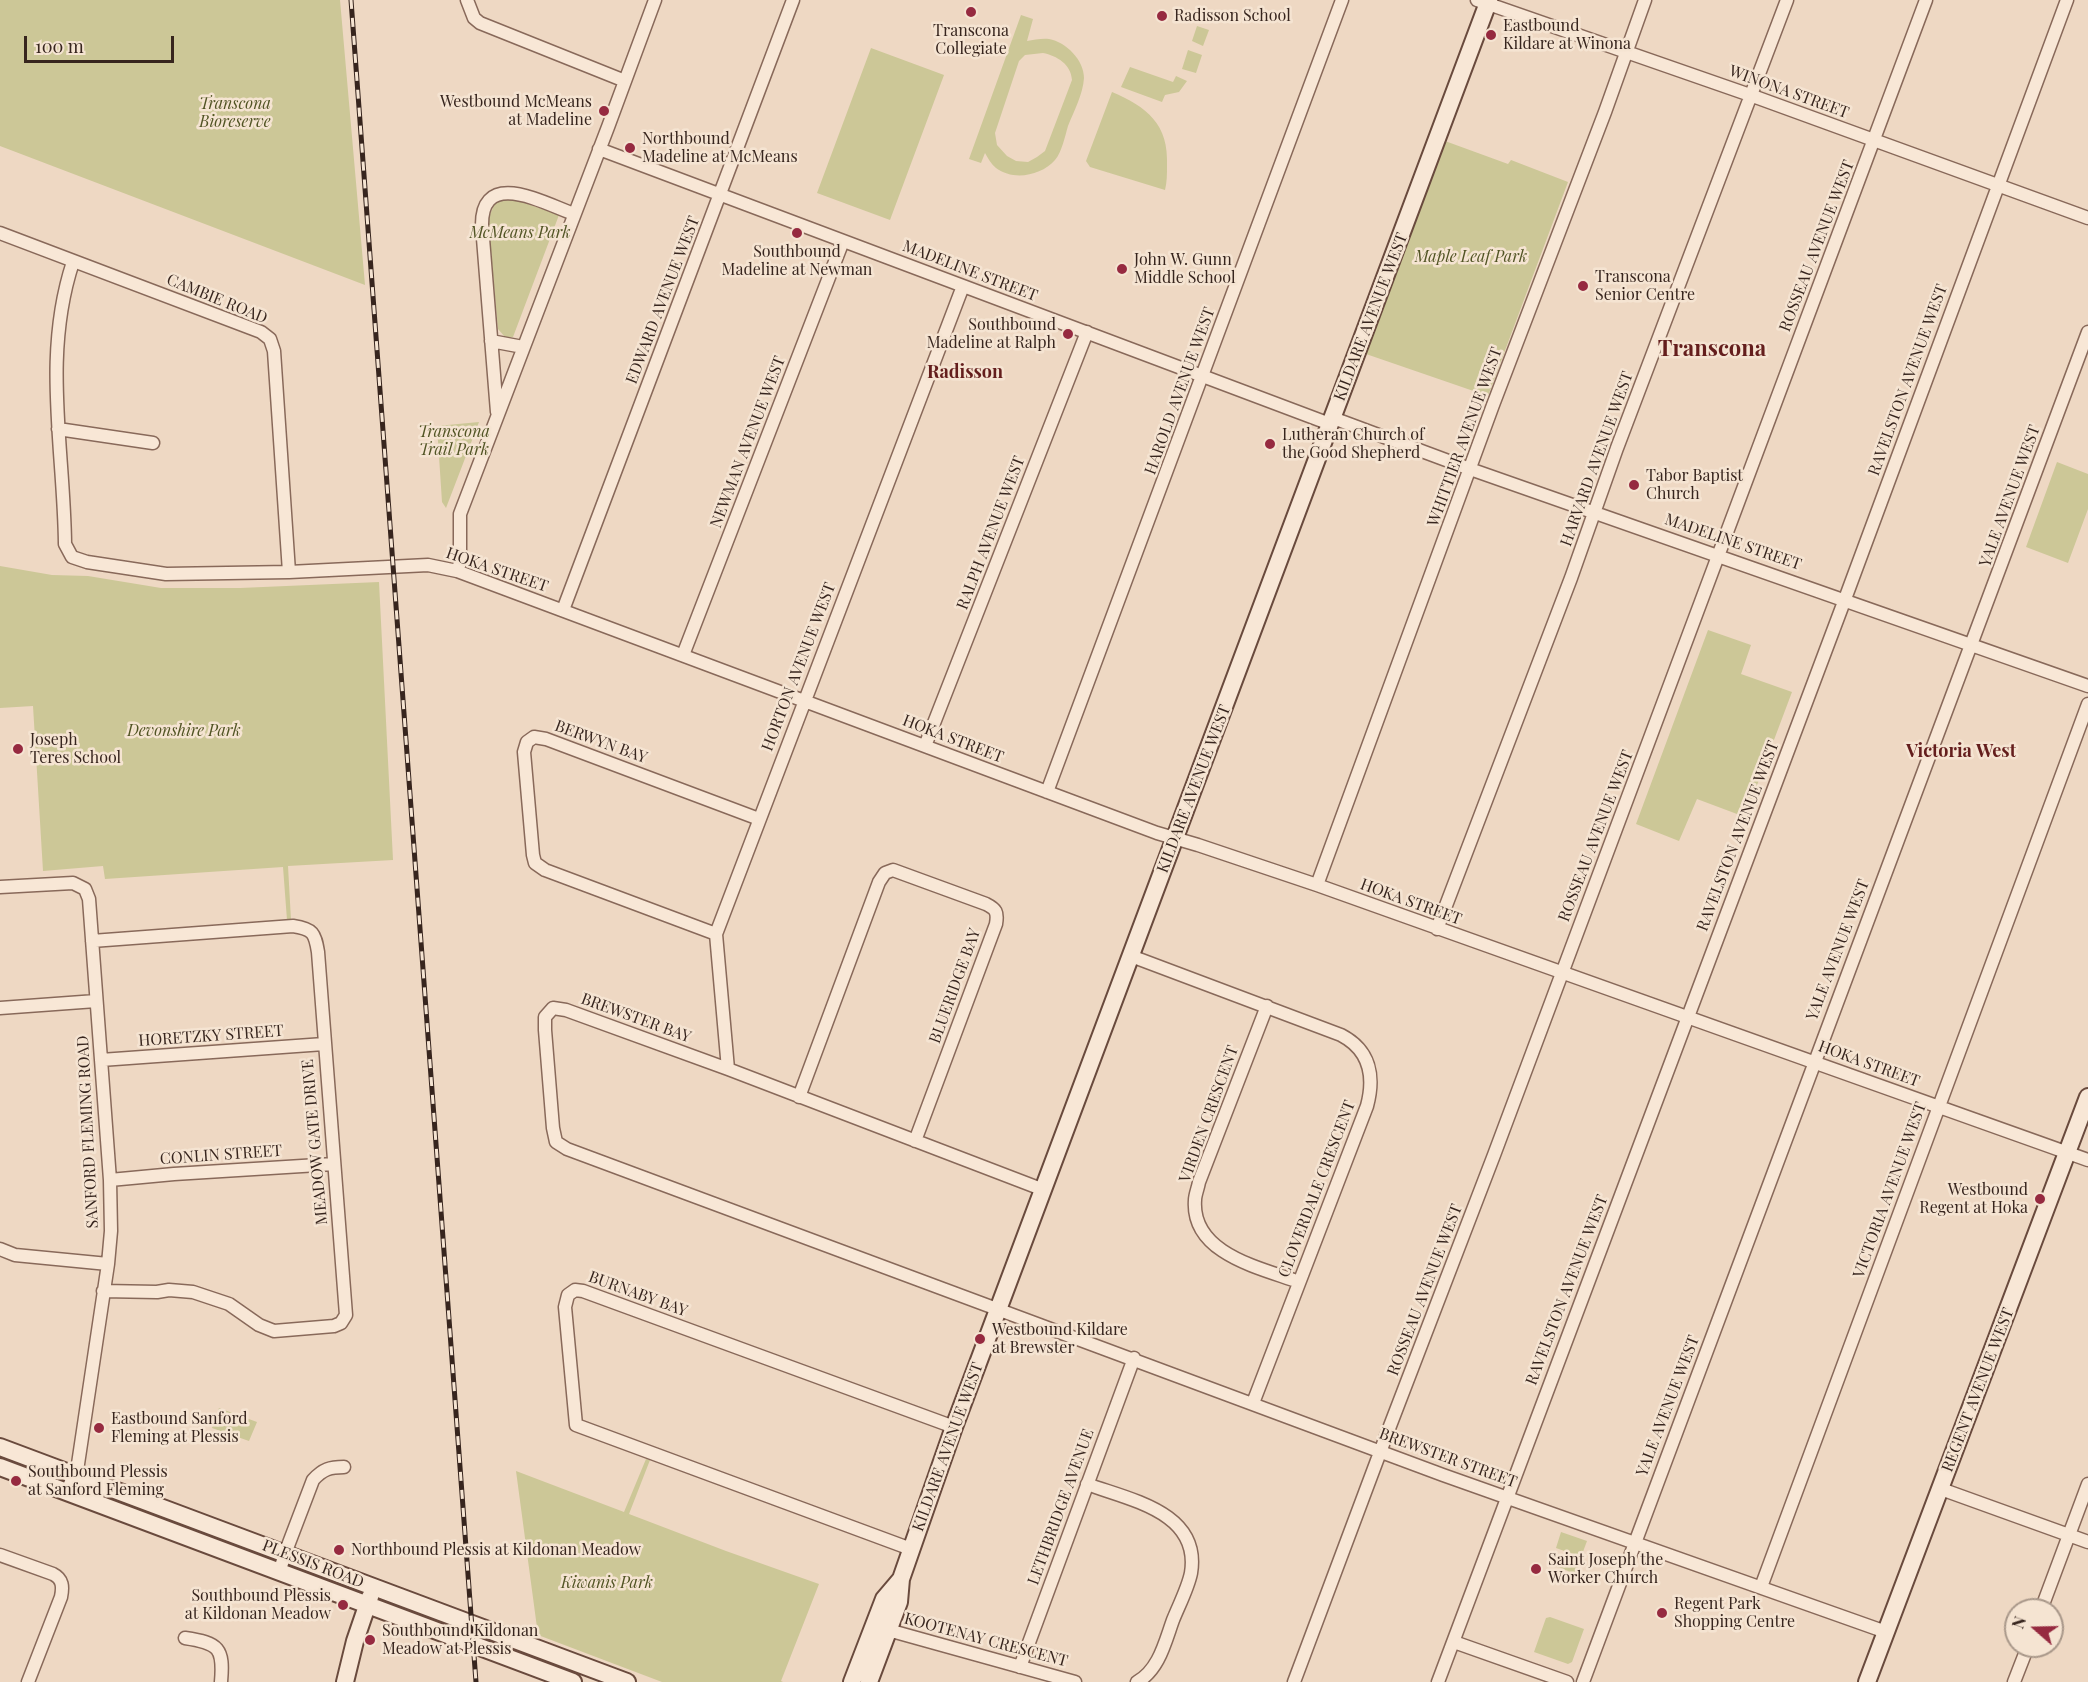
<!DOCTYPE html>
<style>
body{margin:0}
#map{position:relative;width:2088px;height:1682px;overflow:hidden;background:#eed8c3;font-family:"Playfair Display",serif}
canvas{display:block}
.north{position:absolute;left:2004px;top:1598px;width:60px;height:60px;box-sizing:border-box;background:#f5e4d2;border:2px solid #a9988a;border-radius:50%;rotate:290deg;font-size:16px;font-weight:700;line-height:24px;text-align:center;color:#37251e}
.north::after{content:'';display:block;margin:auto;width:21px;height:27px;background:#962a40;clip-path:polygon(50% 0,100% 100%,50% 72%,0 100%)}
.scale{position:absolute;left:24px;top:36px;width:150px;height:27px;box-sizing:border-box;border:3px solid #37251e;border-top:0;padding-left:8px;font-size:18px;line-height:21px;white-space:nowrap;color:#37251e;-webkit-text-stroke:4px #f5e4d2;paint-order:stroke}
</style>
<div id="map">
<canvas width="2088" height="1682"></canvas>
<div class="north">N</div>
<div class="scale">100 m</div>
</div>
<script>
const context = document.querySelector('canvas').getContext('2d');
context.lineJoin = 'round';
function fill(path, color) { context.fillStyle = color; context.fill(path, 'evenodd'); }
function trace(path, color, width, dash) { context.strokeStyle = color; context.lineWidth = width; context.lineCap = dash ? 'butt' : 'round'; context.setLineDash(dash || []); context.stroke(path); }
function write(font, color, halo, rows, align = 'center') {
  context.font = font + ' "Playfair Display",serif'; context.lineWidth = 5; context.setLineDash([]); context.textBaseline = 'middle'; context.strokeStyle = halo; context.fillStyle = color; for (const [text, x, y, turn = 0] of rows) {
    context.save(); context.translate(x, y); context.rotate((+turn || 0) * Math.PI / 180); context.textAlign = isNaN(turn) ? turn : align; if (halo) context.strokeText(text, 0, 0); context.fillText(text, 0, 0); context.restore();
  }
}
fill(new Path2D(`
 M 0,0 L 340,0 L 365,285 L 0,146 Z
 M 1021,15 L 1033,19 L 1027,41 C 1034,40 1042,38 1049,39 C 1066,42 1084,60 1084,78 C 1083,94 1074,111 1068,126 C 1065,136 1062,152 1055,160 C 1041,176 1013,181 996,168 C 991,164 988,158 985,153 L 981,163 L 969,159 ZM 1043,53 C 1057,56 1071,64 1072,80 L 1045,151 L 1037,157 L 1028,162 L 1016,161 L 1007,156 L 997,145 L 995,133 L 1019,61 L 1025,55 Z
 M 1197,26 L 1209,30 L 1203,46 L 1192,41 Z
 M 871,48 L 944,75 L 890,220 L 817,193 Z
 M 1188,50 L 1202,55 L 1196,73 L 1182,69 Z
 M 1130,67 L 1173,82 L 1176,76 L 1187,81 L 1179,92 L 1165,95 L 1162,102 L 1121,87 Z
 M 1112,92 C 1147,107 1169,124 1167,166 C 1167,174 1167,182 1165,190 L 1090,167 L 1086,161 Z
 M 1445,141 L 1508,164 L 1511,160 L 1568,182 L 1488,396 L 1366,354 Z
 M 503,198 L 511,198 L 559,215 L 513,337 L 505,337 L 498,329 L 488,219 L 495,203 Z
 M 479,422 L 446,508 L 442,502 L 437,426 Z
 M 2057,462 L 2088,474 L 2088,509 L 2068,563 L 2026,547 Z
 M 0,566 L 52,575 L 88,576 L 161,588 L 240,588 L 379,582 L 393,860 L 288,866 L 291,920 L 287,920 L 283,867 L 105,879 L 103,866 L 43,871 L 33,706 L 0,708 Z
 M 1708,630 L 1751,645 L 1741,674 L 1792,692 L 1745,817 L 1697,799 L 1679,841 L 1636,824 Z
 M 219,1408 L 257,1422 L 249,1441 L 212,1428 Z
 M 646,1459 L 650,1460 L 629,1514 L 726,1551 L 819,1584 L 781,1681 L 783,1682 L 662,1682 L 538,1635 L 516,1471 L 624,1512 Z
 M 1561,1532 L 1587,1541 L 1581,1557 L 1556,1548 Z
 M 1556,1555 L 1580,1563 L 1576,1574 L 1552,1565 Z
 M 1550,1617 L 1584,1629 L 1572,1662 L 1568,1664 L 1534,1652 L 1546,1618 Z`), '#ccc797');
const street = new Path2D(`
 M 467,0 L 474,18 L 480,23 L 625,81
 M 1477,0 L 1750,95 L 2088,218
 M 599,149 L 1330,424
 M 0,233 L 261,332 L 270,339 L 274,351 L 289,572
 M 73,262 C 42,356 64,448 65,544 L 72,557 L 87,562 L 166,574 L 289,572 L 428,565 L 457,571 L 1157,833 L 1198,845 L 1317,885 L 2088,1160
 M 491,341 L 523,347
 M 497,412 L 482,226 C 481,167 545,204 574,214
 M 1333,418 L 1470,469 L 2088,686
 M 58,429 L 153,443
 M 457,571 L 460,563 L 460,514 L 608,127 L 655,0
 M 563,610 L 793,0
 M 683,655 L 843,241
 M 925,746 L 1087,332
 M 1047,792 L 1342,0
 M 1317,885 L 1493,405 L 1605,112 L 1645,0
 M 0,887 L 73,883 L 85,889 L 89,899 L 110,1180 L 111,1231 L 108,1264 L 78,1464 L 67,1492
 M 1437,929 L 1571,578 L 1617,448 L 1787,0
 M 716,934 L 545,870 L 535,863 L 533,855 L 524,752 L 527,742 L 534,737 L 546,739 L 759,819
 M 92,941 L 293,926 C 313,929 315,933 318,952 L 346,1315 L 341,1323 L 334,1326 L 274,1331 L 259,1325 L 229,1304 L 193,1292 L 169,1290 L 157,1292 L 103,1291
 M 1131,956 L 1341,1035 C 1370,1050 1375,1076 1367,1106 L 1253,1403
 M 1267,1006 L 1199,1182 C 1198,1188 1195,1195 1195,1200 C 1191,1254 1261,1268 1299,1282
 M 0,1008 L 96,1001
 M 101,1060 L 324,1044
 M 728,1069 L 716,934 L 963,286
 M 799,1097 L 879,882 L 885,873 L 893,870 L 986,904 C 996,909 998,912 996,924 L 915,1141
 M 110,1180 L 174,1174 L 334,1164
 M 1044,1190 L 728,1069 L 566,1010 L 553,1008 L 545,1017 L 545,1030 L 553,1128 L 556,1142 L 567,1149 L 1443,1475 L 1886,1632
 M 0,1249 L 15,1255 L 108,1264
 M 1087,1484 C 1130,1500 1201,1512 1191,1573 C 1188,1588 1179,1605 1173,1620 C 1165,1642 1159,1670 1137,1682
 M 1941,1489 L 2088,1542
 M 911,1549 L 576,1425 L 565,1307 L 568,1295 L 575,1290 L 583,1291 L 954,1427
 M 0,1555 L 53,1574 C 63,1579 63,1587 61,1597 L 28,1682
 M 279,1572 L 289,1543 L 313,1480 C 323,1469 330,1467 344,1467
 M 1761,1587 L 2088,704
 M 2041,1610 L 2088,1484
 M 888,1630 L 1075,1682
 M 185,1638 C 219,1643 224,1648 221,1682
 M 1454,1642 L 1567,1682
 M 1020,1667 L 1134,1358
 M 1294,1682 L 1385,1439 L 1494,1155 L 1926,0
 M 1438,1682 L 1845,599 L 2067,0
 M 1583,1682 L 2088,332
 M 2014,1682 L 2028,1646`);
const secondary = new Path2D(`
 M 0,1447 L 627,1682
 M 0,1467 L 573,1682
 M 345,1682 L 355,1641 L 370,1597
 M 852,1682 L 884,1599 L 901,1579
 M 869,1682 L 899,1602 L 901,1579 L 954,1427 L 1489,0
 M 1867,1682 L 2088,1097`);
trace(street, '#88695a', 15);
trace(secondary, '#694a3d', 20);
trace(street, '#f8e7d6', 12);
trace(secondary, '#f8e7d6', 16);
const rail = new Path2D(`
 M 351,0 L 476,1682`);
trace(rail, '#37251e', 5);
trace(rail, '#f5e4d2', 3, [9]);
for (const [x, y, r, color] of [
 [971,12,6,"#962a40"],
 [1162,16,6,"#962a40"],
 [1491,35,6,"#962a40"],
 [604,111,6,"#962a40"],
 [630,148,6,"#962a40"],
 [797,233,6,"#962a40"],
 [1122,269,6,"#962a40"],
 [1583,286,6,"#962a40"],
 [1068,334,6,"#962a40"],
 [1270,444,6,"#962a40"],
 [1634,485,6,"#962a40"],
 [18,749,6,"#962a40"],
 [2040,1199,6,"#962a40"],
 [980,1339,6,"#962a40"],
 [99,1428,6,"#962a40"],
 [16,1481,6,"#962a40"],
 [339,1550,6,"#962a40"],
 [1536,1569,6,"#962a40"],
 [343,1605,6,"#962a40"],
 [1662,1613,6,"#962a40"],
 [370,1640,6,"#962a40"]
]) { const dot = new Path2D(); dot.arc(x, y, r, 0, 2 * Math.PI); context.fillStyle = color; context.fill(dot); trace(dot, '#f5e4d2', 2); }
write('16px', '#37251e', '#f5e4d2', [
 ["Radisson School",1174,16],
 ["Eastbound",1503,26],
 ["Kildare at Winona",1503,44],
 ["Transcona",971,31,"center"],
 ["Collegiate",971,49,"center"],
 ["Westbound McMeans",592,102,"right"],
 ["at Madeline",592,120,"right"],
 ["Northbound",642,139],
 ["Madeline at McMeans",642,157],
 ["Southbound",797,252,"center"],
 ["Madeline at Newman",797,270,"center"],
 ["John W. Gunn",1134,260],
 ["Middle School",1134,278],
 ["Transcona",1595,277],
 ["Senior Centre",1595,295],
 ["Southbound",1056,325,"right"],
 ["Madeline at Ralph",1056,343,"right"],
 ["Lutheran Church of",1282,435],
 ["the Good Shepherd",1282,453],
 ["Tabor Baptist",1646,476],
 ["Church",1646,494],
 ["Joseph",30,740],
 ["Teres School",30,758],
 ["Westbound",2028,1190,"right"],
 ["Regent at Hoka",2028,1208,"right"],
 ["Westbound Kildare",992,1330],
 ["at Brewster",992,1348],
 ["Eastbound Sanford",111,1419],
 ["Fleming at Plessis",111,1437],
 ["Southbound Plessis",28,1472],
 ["at Sanford Fleming",28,1490],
 ["Northbound Plessis at Kildonan Meadow",351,1550],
 ["Saint Joseph the",1548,1560],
 ["Worker Church",1548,1578],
 ["Southbound Plessis",331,1596,"right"],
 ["at Kildonan Meadow",331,1614,"right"],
 ["Regent Park",1674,1604],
 ["Shopping Centre",1674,1622],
 ["Southbound Kildonan",382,1631],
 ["Meadow at Plessis",382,1649]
], 'left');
write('16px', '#37251e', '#f5e4d2', [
 ["WINONA STREET",1789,92,20],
 ["ROSSEAU AVENUE WEST",1817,246,-69],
 ["MADELINE STREET",970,271,21],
 ["CAMBIE ROAD",217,299,22],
 ["EDWARD AVENUE WEST",663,300,-69],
 ["KILDARE AVENUE WEST",1371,317,-69],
 ["RAVELSTON AVENUE WEST",1908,380,-70],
 ["HAROLD AVENUE WEST",1180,391,-70],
 ["WHITTIER AVENUE WEST",1465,437,-70],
 ["NEWMAN AVENUE WEST",748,442,-69],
 ["HARVARD AVENUE WEST",1597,459,-70],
 ["YALE AVENUE WEST",2010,496,-70],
 ["RALPH AVENUE WEST",991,533,-69],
 ["MADELINE STREET",1733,542,19],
 ["HOKA STREET",497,570,19],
 ["HORTON AVENUE WEST",799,667,-69],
 ["HOKA STREET",953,739,21],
 ["BERWYN BAY",601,742,20],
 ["KILDARE AVENUE WEST",1194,789,-69],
 ["ROSSEAU AVENUE WEST",1596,836,-69],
 ["RAVELSTON AVENUE WEST",1738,836,-69],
 ["HOKA STREET",1411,902,20],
 ["YALE AVENUE WEST",1838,950,-69],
 ["BLUERIDGE BAY",955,986,-70],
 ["BREWSTER BAY",636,1018,20],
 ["HORETZKY STREET",211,1036,-4],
 ["HOKA STREET",1869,1064,20],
 ["VIRDEN CRESCENT",1209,1114,-70],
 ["SANFORD FLEMING ROAD",88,1132,-93],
 ["MEADOW GATE DRIVE",315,1142,-95],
 ["CONLIN STREET",221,1155,-4],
 ["CLOVERDALE CRESCENT",1317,1189,-69],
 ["VICTORIA AVENUE WEST",1890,1190,-70],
 ["ROSSEAU AVENUE WEST",1425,1290,-69],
 ["RAVELSTON AVENUE WEST",1567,1290,-69],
 ["BURNABY BAY",638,1294,20],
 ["REGENT AVENUE WEST",1978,1390,-69],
 ["YALE AVENUE WEST",1668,1406,-69],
 ["KILDARE AVENUE WEST",948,1447,-70],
 ["BREWSTER STREET",1448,1458,20],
 ["LETHBRIDGE AVENUE",1061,1507,-70],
 ["PLESSIS ROAD",313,1564,21],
 ["KOOTENAY CRESCENT",986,1640,15]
]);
write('italic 16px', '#515424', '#f5e4d2', [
 ["Transcona",235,104],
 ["Bioreserve",235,122],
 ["McMeans Park",520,233],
 ["Maple Leaf Park",1471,257],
 ["Transcona",454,432],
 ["Trail Park",454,450],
 ["Devonshire Park",184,731],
 ["Kiwanis Park",607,1583]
]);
write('bold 18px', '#641e1d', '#f5e4d2', [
 ["Radisson",965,372],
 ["Victoria West",1961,751]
]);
write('bold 22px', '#641e1d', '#f5e4d2', [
 ["Transcona",1712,349]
]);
</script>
